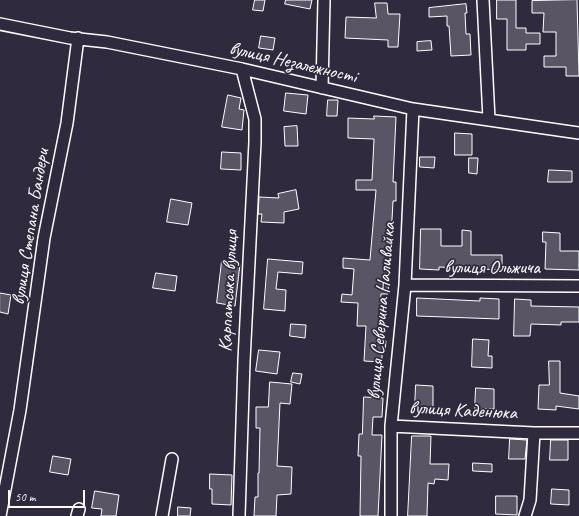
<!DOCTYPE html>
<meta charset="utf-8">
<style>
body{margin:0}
#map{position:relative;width:579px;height:516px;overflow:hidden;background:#2f2a3d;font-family:Caveat,sans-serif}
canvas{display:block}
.scale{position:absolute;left:8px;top:490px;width:77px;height:18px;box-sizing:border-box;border:2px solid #fff;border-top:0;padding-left:5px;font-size:12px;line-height:14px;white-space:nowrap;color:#fff;-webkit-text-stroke:3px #2f2a3d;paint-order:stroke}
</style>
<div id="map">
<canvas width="579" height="516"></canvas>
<div class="scale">50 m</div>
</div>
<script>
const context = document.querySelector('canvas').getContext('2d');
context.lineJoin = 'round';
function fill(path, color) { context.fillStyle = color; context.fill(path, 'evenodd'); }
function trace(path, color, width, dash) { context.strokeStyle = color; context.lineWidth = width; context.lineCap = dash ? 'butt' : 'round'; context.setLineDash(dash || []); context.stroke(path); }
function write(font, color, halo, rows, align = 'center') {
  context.font = font + ' Caveat,sans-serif'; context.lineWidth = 3.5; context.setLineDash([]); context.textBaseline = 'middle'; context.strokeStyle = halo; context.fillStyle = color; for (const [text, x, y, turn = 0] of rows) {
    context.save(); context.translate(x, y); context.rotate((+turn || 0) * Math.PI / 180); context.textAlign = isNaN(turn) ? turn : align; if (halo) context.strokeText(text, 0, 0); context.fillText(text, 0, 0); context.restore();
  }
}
const building = new Path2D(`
 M 255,0 L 265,0 L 263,11 L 253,10 Z
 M 286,0 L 312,0 L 310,9 L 285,4 Z
 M 497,0 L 516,0 L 516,28 L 526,28 L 526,33 L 540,33 L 540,44 L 526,44 L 526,50 L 507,50 L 507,19 L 497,19 Z
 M 577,0 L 579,76 L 566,76 L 566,67 L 544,67 L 544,56 L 556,56 L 556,32 L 543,32 L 544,13 L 532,13 L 532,1 Z
 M 375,3 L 387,3 L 388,14 L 400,14 L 398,47 L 388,47 L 388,40 L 345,38 L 346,17 L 376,18 Z
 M 466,4 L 467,13 L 465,13 L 466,34 L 470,34 L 471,55 L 451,56 L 449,26 L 447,26 L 447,16 L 429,17 L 429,8 Z
 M 261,36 L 275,38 L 273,50 L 259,48 Z
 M 431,41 L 432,50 L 417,51 L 417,42 Z
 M 286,93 L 308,95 L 306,114 L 284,111 Z
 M 228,95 L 241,98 L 239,109 L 244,110 L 242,130 L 222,127 Z
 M 328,100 L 338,100 L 337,116 L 327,116 Z
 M 374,116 L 396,117 L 393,182 L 396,182 L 396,201 L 393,201 L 388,294 L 381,294 L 379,341 L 386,341 L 385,352 L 382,352 L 382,362 L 364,361 L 366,326 L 357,326 L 358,303 L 341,302 L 342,294 L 352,295 L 354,269 L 343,268 L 343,258 L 370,260 L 376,190 L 356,190 L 356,180 L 372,180 L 374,139 L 348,138 L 348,118 L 374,119 Z
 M 297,126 L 298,146 L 285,146 L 284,127 Z
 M 455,133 L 472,134 L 472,155 L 455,155 Z
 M 222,152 L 241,153 L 241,170 L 221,169 Z
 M 420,157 L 435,157 L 434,168 L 420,167 Z
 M 469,158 L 478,158 L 477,174 L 469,173 Z
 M 549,170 L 572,171 L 572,182 L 548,182 Z
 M 296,190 L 299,209 L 284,212 L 284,223 L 261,222 L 262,214 L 258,214 L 259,197 L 279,198 L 278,194 Z
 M 171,199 L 192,203 L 188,225 L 167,222 Z
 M 421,229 L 441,229 L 441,246 L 462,246 L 462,230 L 471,231 L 471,255 L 502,255 L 502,270 L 439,267 L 439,270 L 420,269 Z
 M 543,232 L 560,233 L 560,251 L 579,251 L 579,270 L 545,269 L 546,242 L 543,242 Z
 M 268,259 L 303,262 L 302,274 L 278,272 L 276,289 L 286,290 L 285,311 L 264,309 Z
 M 222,261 L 240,264 L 235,306 L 217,303 Z
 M 156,273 L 177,276 L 175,291 L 153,288 Z
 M 0,293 L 11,295 L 8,314 L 0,312 Z
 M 417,298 L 480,301 L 480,298 L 499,299 L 499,319 L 417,316 Z
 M 515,299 L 531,300 L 531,306 L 579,307 L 579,322 L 561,322 L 561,325 L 531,324 L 530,336 L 514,336 Z
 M 291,324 L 306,325 L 305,338 L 290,336 Z
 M 473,339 L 489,340 L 488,356 L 492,356 L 492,368 L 472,367 Z
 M 259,350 L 280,352 L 277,374 L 256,371 Z
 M 549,361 L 560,361 L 560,393 L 579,396 L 579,409 L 556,406 L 556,410 L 538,409 L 539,385 L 549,385 Z
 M 293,373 L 302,374 L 300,384 L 291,382 Z
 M 270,382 L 292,384 L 290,404 L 280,403 L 277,466 L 292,467 L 291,494 L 277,495 L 276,516 L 254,516 L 255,497 L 258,497 L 258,473 L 259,473 L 260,428 L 256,428 L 256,407 L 268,407 Z
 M 416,385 L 433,386 L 433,408 L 415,408 Z
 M 476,388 L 494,389 L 494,409 L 475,409 Z
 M 364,397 L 383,398 L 382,417 L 373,417 L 372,435 L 382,435 L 378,516 L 360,516 L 361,456 L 358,456 L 359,434 L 362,434 Z
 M 412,436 L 431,436 L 430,464 L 449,464 L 448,480 L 435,479 L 434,484 L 428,483 L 427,516 L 408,516 Z
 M 510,439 L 527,440 L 525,459 L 509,459 Z
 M 551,440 L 568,440 L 568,460 L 550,460 Z
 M 53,456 L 71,459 L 68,475 L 50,472 Z
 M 473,463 L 492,464 L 492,472 L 473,471 Z
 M 210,474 L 232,475 L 231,505 L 212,504 L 212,489 L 210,489 Z
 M 552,489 L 569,490 L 569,505 L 551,504 Z
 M 95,491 L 119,495 L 116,516 L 101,516 L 102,509 L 92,508 Z
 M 496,496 L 517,496 L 517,515 L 496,514 Z
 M 178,507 L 191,508 L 190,516 L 178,516 Z`);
fill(building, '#595564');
trace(building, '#fff', 1);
const street = new Path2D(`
 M 483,0 L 489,119
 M 0,24 L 70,38 L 107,42 L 242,69 L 413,109 L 579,133
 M 322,88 L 324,0
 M 405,285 L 579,286
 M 391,426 L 534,433 L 579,433
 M 0,516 L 20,410 L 44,238 L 67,123 L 78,38
 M 77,516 L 79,509
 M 162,516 L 172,459
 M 239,516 L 244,361 L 255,142 L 255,119 L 242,69
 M 391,516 L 391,426 L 405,285 L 413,109
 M 525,516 L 530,500 L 534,433`);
trace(street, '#fff', 14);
trace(street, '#2f2a3d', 11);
write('19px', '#fff', '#2f2a3d', [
 ["вулиця Незалежності",293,63,13],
 ["вулиця Степана Бандери",31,227,-81],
 ["вулиця Ольжича",492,268],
 ["Карпатська вулиця",229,291,-87],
 ["вулиця Северина Наливайка",382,311,-85],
 ["вулиця Каденюка",463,411,3]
]);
</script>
